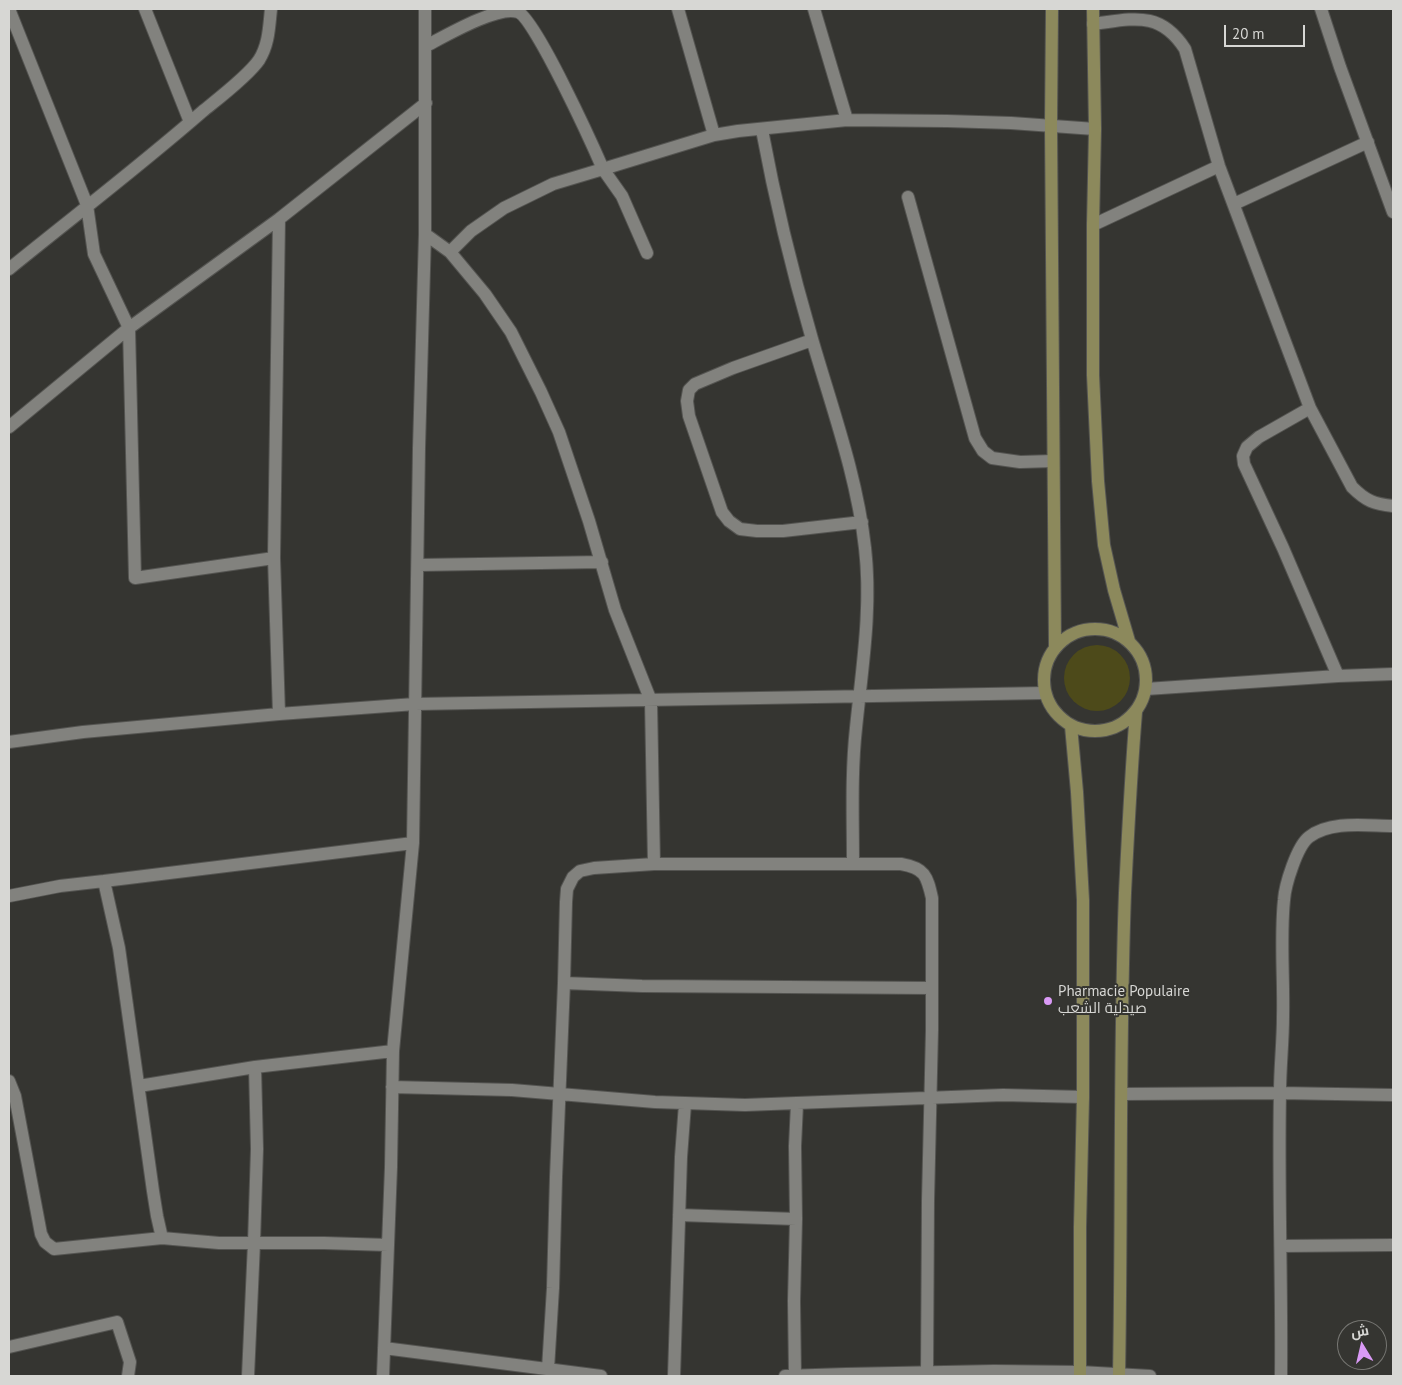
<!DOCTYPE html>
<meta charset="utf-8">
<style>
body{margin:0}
#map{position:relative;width:1402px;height:1385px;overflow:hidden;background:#353531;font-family:"PT Sans",Cairo,sans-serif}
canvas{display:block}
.frame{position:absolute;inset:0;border:10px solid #d7d7d4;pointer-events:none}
.north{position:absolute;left:1337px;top:1320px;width:50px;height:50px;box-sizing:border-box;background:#353531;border:1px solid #767672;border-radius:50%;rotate:351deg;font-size:14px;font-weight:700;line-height:20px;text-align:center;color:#d7d7d4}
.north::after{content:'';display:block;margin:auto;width:18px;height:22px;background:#da9af6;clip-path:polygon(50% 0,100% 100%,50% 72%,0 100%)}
.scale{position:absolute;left:1224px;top:25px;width:81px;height:22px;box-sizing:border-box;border:2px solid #d7d7d4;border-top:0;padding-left:6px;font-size:15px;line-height:18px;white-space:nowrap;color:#d7d7d4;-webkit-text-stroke:4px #353531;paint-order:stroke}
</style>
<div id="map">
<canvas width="1402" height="1385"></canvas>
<div class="frame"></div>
<div class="north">ش</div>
<div class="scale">20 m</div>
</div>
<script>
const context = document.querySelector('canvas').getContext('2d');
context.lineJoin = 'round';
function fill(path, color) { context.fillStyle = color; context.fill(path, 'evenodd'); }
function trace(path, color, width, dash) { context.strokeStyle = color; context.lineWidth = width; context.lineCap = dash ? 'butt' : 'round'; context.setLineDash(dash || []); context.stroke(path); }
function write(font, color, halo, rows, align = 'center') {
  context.font = font + ' "PT Sans",Cairo,sans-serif'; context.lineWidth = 4; context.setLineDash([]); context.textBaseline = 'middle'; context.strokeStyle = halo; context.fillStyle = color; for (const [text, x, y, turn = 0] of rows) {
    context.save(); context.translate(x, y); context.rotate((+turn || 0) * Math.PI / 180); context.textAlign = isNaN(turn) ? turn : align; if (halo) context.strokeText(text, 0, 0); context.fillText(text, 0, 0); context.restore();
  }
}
fill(new Path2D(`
 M1064 678a33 33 0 1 1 66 0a33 33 0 1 1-66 0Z`), '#4d4a1a');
const minor = new Path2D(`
 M 9,9 L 87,205 L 94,254 L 129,328 L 135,578 L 274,558
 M 145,9 L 190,122
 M 678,9 L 714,135
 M 814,9 L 847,120
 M 1321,9 L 1340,67 L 1393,212
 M 1093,24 C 1133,19 1160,10 1185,49 L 1219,166 L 1310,408 L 1259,437 L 1247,447 L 1243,456 L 1244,464 L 1283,548 L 1338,676
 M 426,46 C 445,36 498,5 518,12 C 535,18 593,146 603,169 L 714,135 L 738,131 L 847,120 L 947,121 L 1011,123 L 1095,129
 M 762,130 C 775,200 792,270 812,339 C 832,408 857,476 865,548 C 872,608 862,668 856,728 C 851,773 853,819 853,864
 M 908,197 L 975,438 L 983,451 L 992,458 L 1020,462 L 1053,461
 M 1234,204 L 1368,142
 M 279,219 L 274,558 L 279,714
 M 1093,225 L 1219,166
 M 425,234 L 450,252 L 485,294 L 511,332 L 541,392 L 559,432 L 589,521 L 615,610 L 651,701 L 654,864
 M 450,252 L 471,231 L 504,208 L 553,184 L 603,169 L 622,196 L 647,253
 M 9,269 C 73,217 140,166 203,111 C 219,98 248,76 259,60 C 269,44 269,27 271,9
 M 812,340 L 733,368 L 695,384 L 689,390 L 687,401 L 689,416 L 722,512 L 729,521 L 740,529 L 757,531 L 783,531 L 862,522
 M 1310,408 L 1352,487 C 1366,501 1374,504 1393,506
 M 9,427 L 129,328 L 279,219 L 426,103
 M 418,565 L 602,562
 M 1146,689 L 1338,676 L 1393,674
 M 9,742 L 83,732 L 279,714 L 415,704 L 1045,693
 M 104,881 L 413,843
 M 9,896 L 60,886 L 104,881 L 119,948 L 153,1191 L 157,1216 L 162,1238 L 219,1243 L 324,1243 L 388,1245
 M 564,983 L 642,986 L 932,988
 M 9,1081 L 15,1096 L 41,1234 L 45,1242 L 54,1249 L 162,1238
 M 139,1086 L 255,1067 L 393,1051
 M 392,1087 L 512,1090 L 655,1102 L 745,1105 L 1003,1095 L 1083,1097
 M 1122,1094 L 1280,1093 L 1393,1095
 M 679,1215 L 796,1219
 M 1281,1246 L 1393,1245
 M 9,1347 L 117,1322 L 130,1362 L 128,1376
 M 384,1348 L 601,1376
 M 548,1369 L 553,1288 L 556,1177 L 564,983 L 566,902 L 567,889 L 573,877 L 580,871 L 594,868 L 654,864 L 901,864 C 925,868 927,876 932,898 L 932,1030 L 928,1201 L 927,1376
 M 248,1376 L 254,1243 L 257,1149 L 255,1067
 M 383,1376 L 391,1167 L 393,1051 L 413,843 L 419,448 L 425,234 L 425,9
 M 674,1376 L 681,1157 L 685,1104
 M 785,1376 L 846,1374 L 994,1371 L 1080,1372 L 1150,1376
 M 795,1376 L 794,1301 L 796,1219 L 795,1146 L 797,1104
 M 1281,1376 C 1282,1282 1278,1187 1280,1092 C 1280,1067 1283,1042 1283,1017 C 1284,978 1280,939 1284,900 C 1285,885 1297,846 1309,837 C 1331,820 1367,826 1393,826`);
const major = new Path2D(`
 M 1052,9 L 1051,125 L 1055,647
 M 1093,9 L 1095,129 L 1093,225 L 1093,375 L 1098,481 L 1104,545 L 1114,590 L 1129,641
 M1044 680a51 51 0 1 1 102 0a51 51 0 1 1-102 0Z
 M 1071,726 L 1077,792 L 1083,900 L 1083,1097 L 1080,1227 L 1080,1376
 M 1119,1376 C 1122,1215 1119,1054 1125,893 C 1128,833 1131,772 1136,712`);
trace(minor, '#545451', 14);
trace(major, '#545451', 14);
trace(minor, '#82827e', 12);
trace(major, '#8c895c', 12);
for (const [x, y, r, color] of [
 [1048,1001,5,"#da9af6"]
]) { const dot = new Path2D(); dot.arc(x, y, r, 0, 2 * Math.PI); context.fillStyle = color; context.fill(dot); trace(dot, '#353531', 2); }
write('15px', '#d7d7d4', '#353531', [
 ["Pharmacie Populaire",1058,992],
 ["صيدلية الشعب",1058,1009]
], 'left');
</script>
